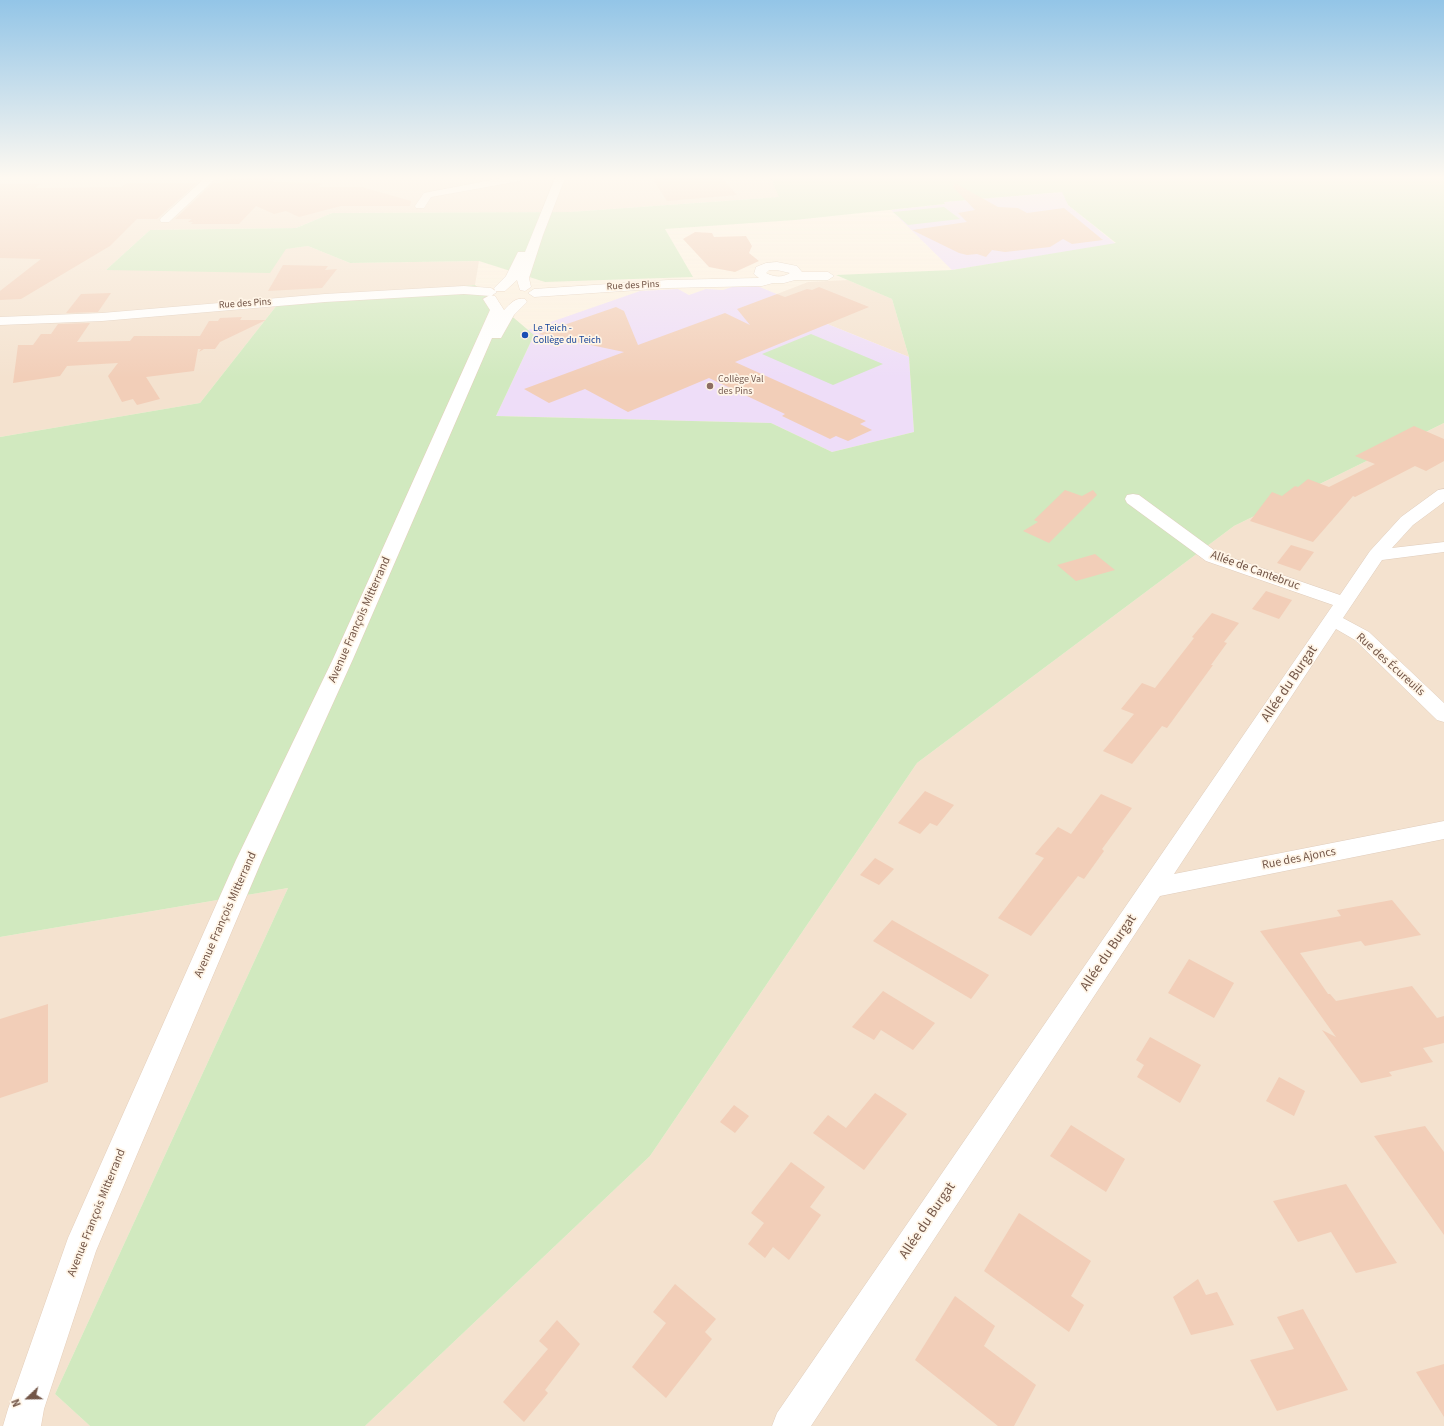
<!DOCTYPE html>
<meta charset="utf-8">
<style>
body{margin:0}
#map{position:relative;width:1444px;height:1426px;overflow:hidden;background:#fcf1e0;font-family:"Source Sans 3",sans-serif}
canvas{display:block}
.north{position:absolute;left:8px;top:1378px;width:40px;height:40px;-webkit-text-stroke:3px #fff5e7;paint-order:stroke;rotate:248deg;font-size:11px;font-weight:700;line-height:16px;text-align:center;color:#735648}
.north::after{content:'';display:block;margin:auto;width:14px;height:18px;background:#735648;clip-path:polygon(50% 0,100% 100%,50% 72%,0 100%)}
</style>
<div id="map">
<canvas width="1444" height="1426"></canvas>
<div class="north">N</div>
</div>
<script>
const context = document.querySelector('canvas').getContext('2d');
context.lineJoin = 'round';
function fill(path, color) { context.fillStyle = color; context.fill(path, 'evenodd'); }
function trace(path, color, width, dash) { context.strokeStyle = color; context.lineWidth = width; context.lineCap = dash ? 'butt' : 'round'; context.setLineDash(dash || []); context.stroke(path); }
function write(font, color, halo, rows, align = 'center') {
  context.font = font + ' "Source Sans 3",sans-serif'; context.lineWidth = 3.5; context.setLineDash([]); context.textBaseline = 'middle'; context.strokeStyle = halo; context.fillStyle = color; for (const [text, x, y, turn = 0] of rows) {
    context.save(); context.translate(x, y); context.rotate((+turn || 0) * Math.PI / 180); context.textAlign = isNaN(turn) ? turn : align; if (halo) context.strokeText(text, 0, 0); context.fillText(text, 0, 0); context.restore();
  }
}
fill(new Path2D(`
 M 0,178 L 771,178 L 780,197 L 570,212 L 332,213 L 296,228 L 150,230 L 106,270 L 308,246 L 350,263 L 479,261 L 475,285 L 277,305 L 200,403 L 0,437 Z
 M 848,280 L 892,299 L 909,357 L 810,317 L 777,294 L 808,282 Z
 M 1444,423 L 1444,1426 L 365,1426 L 650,1156 L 917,763 L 1234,526 Z
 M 288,888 L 55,1394 L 90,1426 L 0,1426 L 0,937 Z`), '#f4e2cf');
fill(new Path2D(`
 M 1063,192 L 1068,205 L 1116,244 L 952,270 L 891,210 L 945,204 L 944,202 Z
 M 755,285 L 820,312 L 810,317 L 909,357 L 914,432 L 832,452 L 771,423 L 496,416 L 534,335 L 528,330 L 640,291 L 678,289 L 689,295 L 706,289 L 723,290 L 735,286 Z`), '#eeddf8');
fill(new Path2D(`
 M 771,178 L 1444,178 L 1444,423 L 1234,526 L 917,763 L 650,1156 L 365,1426 L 90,1426 L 55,1394 L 288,888 L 0,937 L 0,437 L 200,403 L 277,305 L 475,285 L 534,335 L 496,416 L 771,423 L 832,452 L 914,432 L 909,357 L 892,299 L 836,275 L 952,270 L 1116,243 L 1068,205 L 1062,192 L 944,202 L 945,204 L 795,220 L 665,229 L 693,277 L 545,282 L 479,261 L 350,263 L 308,246 L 286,249 L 270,273 L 106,270 L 150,230 L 296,228 L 332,213 L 570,212 L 779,197 Z
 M 944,207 L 960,219 L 908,225 L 893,212 Z
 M 811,334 L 883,364 L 833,385 L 762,354 Z`), '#d1e9bf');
fill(new Path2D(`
 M 276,178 L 272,182 L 322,183 L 319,187 L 362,187 L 411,201 L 410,206 L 341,206 L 299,217 L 286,211 L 274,214 L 256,206 L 239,224 L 191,224 L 193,222 L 188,222 L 192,219 L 175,219 L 213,183 L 221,183 L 226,179 Z
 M 652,178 L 722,178 L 737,195 L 667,201 Z
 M 127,183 L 197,183 L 157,219 L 137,219 L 110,246 L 73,268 L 21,299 L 0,300 L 0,291 L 41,259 L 0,258 L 0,184 L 40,184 L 35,188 L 121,187 Z
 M 955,183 L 998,207 L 1018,208 L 1027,213 L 1064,208 L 1103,240 L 1072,244 L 1063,239 L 1050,247 L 1005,252 L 992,250 L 986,257 L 977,254 L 967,255 L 959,253 L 912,230 L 967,222 L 958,213 L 975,210 L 953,187 Z
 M 695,232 L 712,233 L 714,237 L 746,236 L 752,246 L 749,253 L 759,261 L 735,272 L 709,267 L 683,239 Z
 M 283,265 L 328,266 L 325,270 L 337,269 L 322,288 L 268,291 Z
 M 819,287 L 869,307 L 735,362 L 866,421 L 860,424 L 872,430 L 848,441 L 836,436 L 830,439 L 782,416 L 785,414 L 709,378 L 628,412 L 585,389 L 549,403 L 524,389 L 624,352 L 538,334 L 616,307 L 624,311 L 638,345 L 725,313 L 750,325 L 737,309 L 777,294 L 785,297 L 807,289 L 812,290 Z
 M 111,293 L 98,312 L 66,313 L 81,294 Z
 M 242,317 L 240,320 L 266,320 L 220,342 L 215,349 L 204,349 L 199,352 L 201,349 L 198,349 L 194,371 L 146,377 L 160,399 L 137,405 L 133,399 L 122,402 L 108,376 L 118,363 L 67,366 L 60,376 L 13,383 L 18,345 L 33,345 L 41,334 L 51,334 L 58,324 L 90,323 L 77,342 L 130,341 L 134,336 L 200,336 L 209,321 L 218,321 L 220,318 Z
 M 1414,426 L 1444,439 L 1444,461 L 1426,471 L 1415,466 L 1355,497 L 1353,496 L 1313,542 L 1250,521 L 1272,492 L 1282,496 L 1295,486 L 1298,487 L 1308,479 L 1329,487 L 1375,464 L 1355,456 Z
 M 1065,490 L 1082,496 L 1093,490 L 1097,495 L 1049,543 L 1023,531 L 1038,522 L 1034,520 Z
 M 1291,545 L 1314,552 L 1300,571 L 1277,563 Z
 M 1095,554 L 1115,570 L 1076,581 L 1057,565 Z
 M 1266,591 L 1292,600 L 1279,619 L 1252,609 Z
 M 1212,613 L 1239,623 L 1224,642 L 1227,643 L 1211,665 L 1213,665 L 1167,728 L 1162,726 L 1132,764 L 1103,751 L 1134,714 L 1121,709 L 1142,683 L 1155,688 L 1194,638 L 1192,637 Z
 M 925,791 L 954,805 L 937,826 L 930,823 L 920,834 L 898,823 Z
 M 1101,794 L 1132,808 L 1102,849 L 1104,851 L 1084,879 L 1078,876 L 1031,936 L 998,918 L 1044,858 L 1035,854 L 1058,827 L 1071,834 Z
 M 875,858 L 894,869 L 879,885 L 860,875 Z
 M 1392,900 L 1421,935 L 1365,946 L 1361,941 L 1300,953 L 1328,994 L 1330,994 L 1336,1001 L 1412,986 L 1437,1018 L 1444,1016 L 1444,1043 L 1423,1048 L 1433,1062 L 1389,1072 L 1392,1076 L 1361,1083 L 1322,1030 L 1336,1037 L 1260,931 L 1341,916 L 1337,910 Z
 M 892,920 L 989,975 L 971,999 L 873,941 Z
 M 1189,959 L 1234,983 L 1214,1018 L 1168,993 Z
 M 883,991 L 935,1023 L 913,1050 L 881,1030 L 874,1040 L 852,1027 Z
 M 48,1004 L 48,1082 L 0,1098 L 0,1019 Z
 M 1150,1037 L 1201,1065 L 1180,1103 L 1137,1077 L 1144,1065 L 1136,1060 Z
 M 1279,1077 L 1305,1091 L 1294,1116 L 1266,1101 Z
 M 875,1093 L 907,1114 L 864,1170 L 813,1133 L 828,1115 L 846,1128 Z
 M 734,1105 L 749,1116 L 735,1133 L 720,1122 Z
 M 1071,1125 L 1125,1159 L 1106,1192 L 1050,1156 Z
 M 1425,1126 L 1444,1152 L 1444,1235 L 1374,1136 Z
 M 791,1162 L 825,1187 L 810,1207 L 821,1215 L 789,1260 L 773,1247 L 765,1258 L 748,1244 L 764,1223 L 751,1213 Z
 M 1346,1184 L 1381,1239 L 1397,1263 L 1356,1273 L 1331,1232 L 1298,1242 L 1273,1201 Z
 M 1019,1213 L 1091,1261 L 1071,1296 L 1084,1305 L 1069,1332 L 984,1271 Z
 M 1198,1279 L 1206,1295 L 1217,1292 L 1234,1325 L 1191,1335 L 1173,1297 Z
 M 675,1284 L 716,1319 L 705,1332 L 712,1339 L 666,1398 L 632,1367 L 666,1323 L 653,1312 Z
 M 955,1296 L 995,1326 L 984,1346 L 1036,1385 L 1014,1426 L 998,1426 L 915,1360 Z
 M 1303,1309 L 1348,1390 L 1277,1411 L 1250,1360 L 1294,1349 L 1277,1317 Z
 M 557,1320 L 580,1344 L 545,1390 L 548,1393 L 524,1422 L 503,1402 L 548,1349 L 539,1341 Z
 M 1444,1364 L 1444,1417 L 1416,1372 Z`), '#f2ceb8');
const street = new Path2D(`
 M 205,178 L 216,178 L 169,222 L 161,222 L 160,220 L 161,218 Z
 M 502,178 L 525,178 L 520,181 L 431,197 L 424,208 L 416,208 L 415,206 L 424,193 Z
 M 777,262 L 797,266 L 802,272 L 828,272 L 834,276 L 828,280 L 795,280 L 784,283 L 773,283 L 762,286 L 668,288 L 534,297 L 528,293 L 534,289 L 668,280 L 759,278 L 754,274 L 756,267 L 766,263 ZM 769,270 L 777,270 L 790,273 C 782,278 774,277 766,273 Z
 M 464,286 L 491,288 L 497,292 L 491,296 L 464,294 L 325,302 L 102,321 L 0,325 L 0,317 L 102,313 L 325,294 Z
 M 1444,489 L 1444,502 L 1413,525 L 1392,548 L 1444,542 L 1444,552 L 1382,560 L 1343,618 L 1369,632 L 1444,703 L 1444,722 L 1437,720 L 1355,640 L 1336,629 L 1174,874 L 1444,821 L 1444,839 L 1160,896 L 811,1426 L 772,1426 L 777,1413 L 1333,605 L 1206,561 L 1127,503 L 1125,499 L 1127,495 L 1133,494 L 1139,495 L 1218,553 L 1340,595 L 1370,551 L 1401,517 L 1438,490 Z`);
const secondary = new Path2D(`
 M 555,178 L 565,178 L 543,235 L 529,278 L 531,287 L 525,291 L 520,290 L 517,280 L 505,291 L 495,291 L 494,288 L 506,276 L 518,252 L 525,252 Z
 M 490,295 L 495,296 L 504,310 C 510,304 515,297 525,299 L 527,302 L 514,315 L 501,338 L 492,338 L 353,659 L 262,860 L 96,1251 L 44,1409 L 41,1426 L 3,1426 L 8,1409 L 68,1238 L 236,860 L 333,659 L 490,310 L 483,299 Z`);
trace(street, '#e0cdbc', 1);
trace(secondary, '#e5ceba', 1);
fill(street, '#fff');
fill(secondary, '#fff');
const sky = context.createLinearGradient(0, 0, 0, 378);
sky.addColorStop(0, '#93c5e7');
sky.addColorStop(0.47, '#fef9f1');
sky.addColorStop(1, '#fef9f100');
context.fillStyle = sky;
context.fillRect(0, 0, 1444, 378);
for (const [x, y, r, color] of [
 [525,335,4,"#1a4fb4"],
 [710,386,4,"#8d6e63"]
]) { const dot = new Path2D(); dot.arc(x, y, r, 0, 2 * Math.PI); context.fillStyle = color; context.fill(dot); trace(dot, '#fff5e7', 1.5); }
write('10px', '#735648', '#fff5e7', [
 ["Rue des Pins",633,286,-3],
 ["Rue des Pins",245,304,-4]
]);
write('10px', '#164399', '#fff5e7', [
 ["Le Teich -",533,329],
 ["Collège du Teich",533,341]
], 'left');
write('10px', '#785e54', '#fff5e7', [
 ["Collège Val",718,380],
 ["des Pins",718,392]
], 'left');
write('12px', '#735648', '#fff5e7', [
 ["Allée de Cantebruc",1255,571,20],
 ["Avenue François Mitterrand",360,620,-66],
 ["Rue des Écureuils",1390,665,42],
 ["Rue des Ajoncs",1299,859,-11],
 ["Avenue François Mitterrand",226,915,-66],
 ["Avenue François Mitterrand",97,1213,-68]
]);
write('14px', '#735648', '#fff5e7', [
 ["Allée du Burgat",1290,684,-56],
 ["Allée du Burgat",1109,953,-56],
 ["Allée du Burgat",928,1221,-56]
]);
</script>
